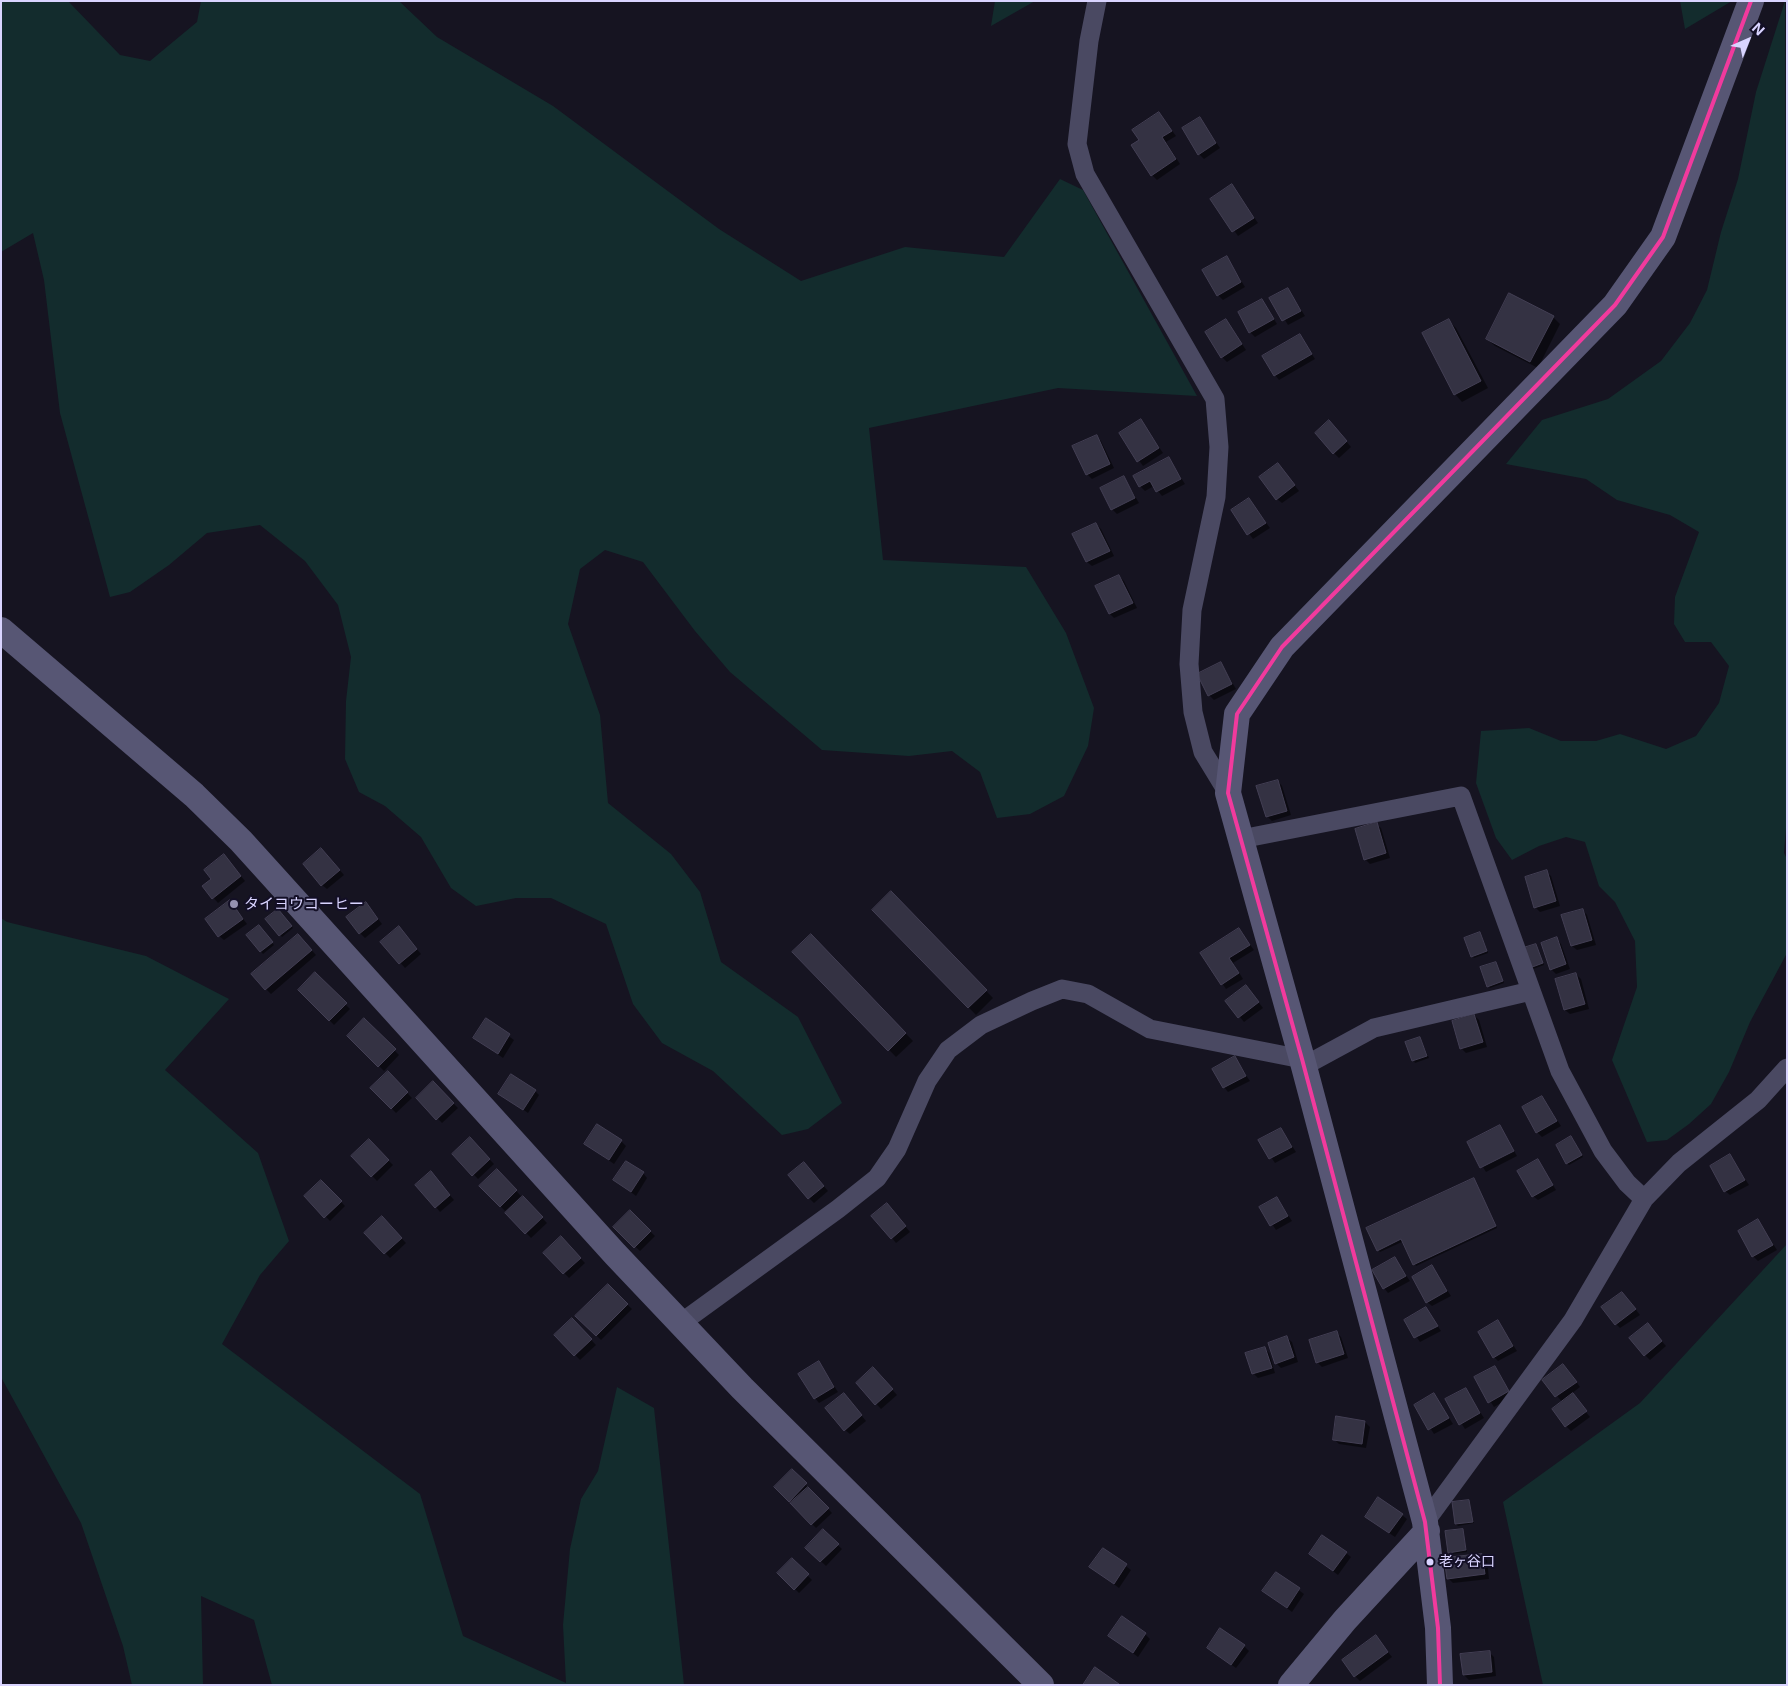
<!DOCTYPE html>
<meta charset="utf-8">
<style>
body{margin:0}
#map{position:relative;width:1788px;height:1686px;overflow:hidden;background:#161421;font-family:Inter,sans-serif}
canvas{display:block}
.frame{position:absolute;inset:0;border:2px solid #d9d4ff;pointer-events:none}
.north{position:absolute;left:1723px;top:15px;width:50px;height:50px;-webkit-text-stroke:4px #130f26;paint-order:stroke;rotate:44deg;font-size:14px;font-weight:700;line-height:20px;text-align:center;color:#d9d4ff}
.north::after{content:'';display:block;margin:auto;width:18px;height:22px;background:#d9d4ff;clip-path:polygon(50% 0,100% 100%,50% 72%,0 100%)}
</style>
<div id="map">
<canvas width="1788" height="1686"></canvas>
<div class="frame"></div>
<div class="north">N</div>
</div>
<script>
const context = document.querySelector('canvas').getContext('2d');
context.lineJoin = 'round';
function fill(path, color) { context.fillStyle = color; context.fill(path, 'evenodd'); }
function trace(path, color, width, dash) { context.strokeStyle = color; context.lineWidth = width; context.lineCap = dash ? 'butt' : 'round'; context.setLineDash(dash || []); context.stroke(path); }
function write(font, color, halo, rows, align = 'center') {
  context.font = font + ' Inter,"Noto Sans JP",sans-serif'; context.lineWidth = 4; context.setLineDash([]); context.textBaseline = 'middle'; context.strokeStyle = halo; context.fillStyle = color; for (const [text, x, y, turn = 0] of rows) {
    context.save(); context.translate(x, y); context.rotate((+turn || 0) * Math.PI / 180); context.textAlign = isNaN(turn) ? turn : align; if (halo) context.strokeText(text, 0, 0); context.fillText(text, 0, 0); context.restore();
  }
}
fill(new Path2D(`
 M 1,1 L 68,1 L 120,55 L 150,61 L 197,22 L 201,1 L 399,1 L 437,37 L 553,106 L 719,229 L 801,281 L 905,247 L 1004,257 L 1060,179 L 1083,190 L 1197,396 L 1058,388 L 869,428 L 883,560 L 1026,567 L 1066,633 L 1094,708 L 1088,746 L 1064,796 L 1030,814 L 997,818 L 980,772 L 952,751 L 909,756 L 822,750 L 730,672 L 695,631 L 643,562 L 605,550 L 580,569 L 568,624 L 600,715 L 608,803 L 671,854 L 700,892 L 721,962 L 798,1017 L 842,1103 L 808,1129 L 782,1135 L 713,1071 L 662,1043 L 633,1004 L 606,924 L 551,898 L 516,898 L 476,906 L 451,888 L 421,837 L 385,806 L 359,792 L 345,759 L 346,701 L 351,657 L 338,605 L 305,561 L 260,525 L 207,533 L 169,565 L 130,592 L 110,597 L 60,413 L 44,280 L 33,233 L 1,252 Z
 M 995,1 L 1035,1 L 991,26 Z
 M 1680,1 L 1732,1 L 1685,29 Z
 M 1785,1 L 1787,816 L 1784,853 L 1787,859 L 1787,953 L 1750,1022 L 1729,1072 L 1711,1104 L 1689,1124 L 1667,1140 L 1647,1142 L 1612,1060 L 1637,987 L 1635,941 L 1615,902 L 1599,886 L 1585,842 L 1566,837 L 1539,846 L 1512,860 L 1496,838 L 1476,783 L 1481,731 L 1529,728 L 1561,741 L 1596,741 L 1620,734 L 1666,749 L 1696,736 L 1719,703 L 1729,666 L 1711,642 L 1685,642 L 1674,624 L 1675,597 L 1699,532 L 1670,515 L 1617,500 L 1586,479 L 1506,464 L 1542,420 L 1608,399 L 1661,361 L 1690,323 L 1707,290 L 1721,232 L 1738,179 L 1756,92 Z
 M 1,918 L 7,922 L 146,956 L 229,999 L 165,1070 L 258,1153 L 289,1241 L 260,1275 L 222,1344 L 420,1494 L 463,1636 L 566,1683 L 563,1625 L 570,1549 L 581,1499 L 598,1471 L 617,1387 L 654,1408 L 684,1685 L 272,1685 L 254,1620 L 201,1596 L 203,1685 L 132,1685 L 123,1646 L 81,1523 L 1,1377 Z
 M 1787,1244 L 1787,1685 L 1543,1685 L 1503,1502 L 1640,1403 Z`), '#132c2d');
fill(new Path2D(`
 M 1159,113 L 1176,136 L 1166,142 L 1180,164 L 1157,180 L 1152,175 L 1141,140 Z
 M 1200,118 L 1220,148 L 1204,159 L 1199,154 Z
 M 1232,186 L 1258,223 L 1238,236 L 1212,199 Z
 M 1227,258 L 1245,287 L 1223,300 L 1218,295 Z
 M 1288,289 L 1305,316 L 1288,325 L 1271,298 Z
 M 1262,300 L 1277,324 L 1255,337 L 1250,332 Z
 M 1553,317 L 1560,324 L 1538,368 L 1495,346 L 1487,339 Z
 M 1226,320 L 1246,350 L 1227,362 L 1222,357 Z
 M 1449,321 L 1456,328 L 1488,388 L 1462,402 L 1455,394 Z
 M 1300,336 L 1315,359 L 1279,380 L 1275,375 Z
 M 1141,421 L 1163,453 L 1143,466 L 1120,434 Z
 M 1334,427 L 1351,447 L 1339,458 L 1334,453 Z
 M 1096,437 L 1101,441 L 1114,468 L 1092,479 L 1087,474 Z
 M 1169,459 L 1185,484 L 1162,496 L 1154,486 L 1145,491 L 1140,486 Z
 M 1282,469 L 1299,491 L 1282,503 L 1277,499 Z
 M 1124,478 L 1139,503 L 1117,514 L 1112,509 Z
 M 1249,499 L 1270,528 L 1253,539 L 1232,510 Z
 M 1096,524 L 1101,529 L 1114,556 L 1092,566 L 1087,562 L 1074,534 Z
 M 1119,576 L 1124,581 L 1137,608 L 1114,618 L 1110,614 L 1097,587 Z
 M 1221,664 L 1236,689 L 1214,700 L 1209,695 Z
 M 1278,781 L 1282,786 L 1291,815 L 1272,821 L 1267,816 Z
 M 1376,824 L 1381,828 L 1390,858 L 1370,864 L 1365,859 Z
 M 326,854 L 344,875 L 327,889 L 322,885 Z
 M 228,860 L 245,881 L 218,903 L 203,886 Z
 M 1546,872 L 1551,876 L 1560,906 L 1540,912 L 1535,907 Z
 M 891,893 L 993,998 L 976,1015 L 874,910 Z
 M 234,907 L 247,924 L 224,940 L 219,936 Z
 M 370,908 L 382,924 L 365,938 L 360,933 Z
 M 278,910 L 293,928 L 282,937 L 267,919 Z
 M 1583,910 L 1587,915 L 1596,945 L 1577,950 L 1572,946 Z
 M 259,927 L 274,945 L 263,954 L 248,936 Z
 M 1239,930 L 1254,950 L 1233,963 L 1243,979 L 1226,989 L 1202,953 Z
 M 403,933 L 421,954 L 405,968 L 382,942 Z
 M 1481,935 L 1488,953 L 1474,958 L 1472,956 Z
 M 811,936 L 913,1041 L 896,1057 L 794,952 Z
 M 1557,939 L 1561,944 L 1570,969 L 1556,974 L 1551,969 Z
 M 302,940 L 316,955 L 271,994 L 266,989 Z
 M 1535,945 L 1544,965 L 1530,970 Z
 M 1495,963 L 1504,983 L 1490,988 L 1488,986 Z
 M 315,974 L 350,1009 L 334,1025 L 300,990 Z
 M 1576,974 L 1581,979 L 1589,1009 L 1570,1014 L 1565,1010 Z
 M 1250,991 L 1263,1008 L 1244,1022 L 1227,1001 Z
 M 1474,1015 L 1479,1020 L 1487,1047 L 1466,1053 L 1461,1048 Z
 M 364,1020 L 399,1055 L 384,1071 L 349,1036 Z
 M 486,1020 L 514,1040 L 503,1058 L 475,1038 Z
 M 1420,1038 L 1429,1058 L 1415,1063 L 1406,1043 Z
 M 1234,1058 L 1250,1081 L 1228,1092 L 1224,1087 Z
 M 388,1073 L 412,1098 L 396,1113 L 372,1088 Z
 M 433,1083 L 458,1108 L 442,1123 L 418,1098 Z
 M 535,1091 L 539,1095 L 528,1113 L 500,1093 Z
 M 1542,1097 L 1561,1126 L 1542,1137 L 1537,1132 Z
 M 1500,1127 L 1517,1156 L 1486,1172 L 1468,1143 Z
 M 1281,1129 L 1296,1152 L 1275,1163 L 1260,1141 Z
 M 470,1139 L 494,1164 L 478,1179 L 454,1154 Z
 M 1573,1139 L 1583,1157 L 1569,1165 L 1567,1163 Z
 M 369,1141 L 393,1165 L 377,1181 L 353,1156 Z
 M 621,1141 L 626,1146 L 614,1164 L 586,1144 Z
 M 1730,1156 L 1749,1185 L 1730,1195 L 1725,1191 Z
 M 1538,1161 L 1556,1190 L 1538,1200 L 1533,1196 Z
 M 809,1169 L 828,1191 L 814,1203 L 809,1198 Z
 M 497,1171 L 521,1196 L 505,1211 L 481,1186 Z
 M 643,1173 L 647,1178 L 636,1196 L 615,1180 Z
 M 435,1178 L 454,1200 L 440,1212 L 436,1207 Z
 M 321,1181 L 345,1206 L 330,1221 L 306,1196 Z
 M 1475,1181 L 1497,1228 L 1416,1266 L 1404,1241 L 1380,1252 L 1378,1250 Z
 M 523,1198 L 547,1223 L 531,1238 L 507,1213 Z
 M 1277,1198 L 1292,1221 L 1276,1230 L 1261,1208 Z
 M 891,1209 L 910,1232 L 896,1243 L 892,1238 Z
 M 630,1212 L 655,1236 L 640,1251 L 615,1227 Z
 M 382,1218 L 406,1243 L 390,1258 L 366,1233 Z
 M 1758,1221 L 1777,1250 L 1758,1261 L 1753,1256 Z
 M 561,1238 L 585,1263 L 569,1278 L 545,1253 Z
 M 1394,1258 L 1410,1281 L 1388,1293 L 1384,1288 Z
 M 1432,1267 L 1451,1296 L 1432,1306 L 1427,1302 Z
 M 608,1286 L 632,1309 L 601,1340 L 577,1316 Z
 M 1627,1298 L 1640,1315 L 1620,1328 L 1616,1324 Z
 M 1426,1308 L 1441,1331 L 1420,1342 L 1405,1320 Z
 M 572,1320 L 596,1345 L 580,1360 L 556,1335 Z
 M 1498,1322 L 1517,1351 L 1498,1361 L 1494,1357 Z
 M 1652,1330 L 1666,1346 L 1650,1360 L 1645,1355 Z
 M 1336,1332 L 1341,1337 L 1348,1358 L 1322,1367 L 1317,1362 Z
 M 1287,1338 L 1292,1342 L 1298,1362 L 1281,1368 L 1276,1363 Z
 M 1264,1348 L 1269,1353 L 1275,1373 L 1258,1378 L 1253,1373 Z
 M 819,1363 L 838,1392 L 819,1403 L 815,1398 Z
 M 1494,1367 L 1513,1396 L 1494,1407 L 1475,1378 Z
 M 1568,1370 L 1580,1387 L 1571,1394 L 1590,1417 L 1571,1431 L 1566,1426 L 1563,1403 L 1544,1380 Z
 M 878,1374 L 897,1395 L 881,1409 L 857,1383 Z
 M 1465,1389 L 1484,1418 L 1465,1429 L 1446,1400 Z
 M 1434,1394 L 1453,1424 L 1434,1434 L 1415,1405 Z
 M 848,1399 L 866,1421 L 850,1434 L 845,1430 Z
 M 1365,1422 L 1370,1427 L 1366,1448 L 1339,1444 L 1334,1439 Z
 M 792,1470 L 832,1513 L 816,1528 L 776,1487 Z
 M 1469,1501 L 1474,1523 L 1458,1526 L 1456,1524 Z
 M 1402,1515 L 1407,1519 L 1395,1537 L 1371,1521 Z
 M 1462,1530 L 1467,1552 L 1451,1554 L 1449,1552 Z
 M 823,1531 L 842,1549 L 826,1566 L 807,1548 Z
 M 1103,1549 L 1131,1570 L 1119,1588 L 1091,1567 Z
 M 1346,1553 L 1351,1557 L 1338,1575 L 1311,1554 Z
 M 1482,1555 L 1487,1560 L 1489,1579 L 1453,1583 L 1448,1578 Z
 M 792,1560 L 812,1580 L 799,1593 L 779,1573 Z
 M 1276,1573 L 1304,1594 L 1292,1612 L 1264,1591 Z
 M 1145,1634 L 1150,1639 L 1138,1657 L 1110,1636 Z
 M 1376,1637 L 1392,1657 L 1360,1681 L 1355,1676 Z
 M 1244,1646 L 1249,1651 L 1236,1668 L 1208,1648 Z
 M 1489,1652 L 1494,1657 L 1496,1676 L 1469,1680 L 1464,1675 Z`), '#0007');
const building = new Path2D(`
 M 1159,112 L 1172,131 L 1162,137 L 1176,159 L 1151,176 L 1131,145 L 1139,140 L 1132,130 Z
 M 1200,117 L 1216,143 L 1198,155 L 1182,128 Z
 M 1232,184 L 1254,218 L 1232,232 L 1210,199 Z
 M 1227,256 L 1241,282 L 1217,296 L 1202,270 Z
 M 1288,288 L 1301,311 L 1282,321 L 1269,298 Z
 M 1509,293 L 1554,316 L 1530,362 L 1486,339 Z
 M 1262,299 L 1274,319 L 1249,333 L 1238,312 Z
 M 1226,319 L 1242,344 L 1221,358 L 1205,332 Z
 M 1449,319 L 1481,381 L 1454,395 L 1422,333 Z
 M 1300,334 L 1312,354 L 1274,376 L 1262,356 Z
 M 1141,419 L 1159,448 L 1137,462 L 1119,433 Z
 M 1329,420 L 1347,441 L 1333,454 L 1315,433 Z
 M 1097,435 L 1110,464 L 1086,475 L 1072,446 Z
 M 1169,457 L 1181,479 L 1156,492 L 1150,481 L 1139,487 L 1133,476 Z
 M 1278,463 L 1295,485 L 1276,500 L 1259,477 Z
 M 1124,476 L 1135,498 L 1111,510 L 1100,488 Z
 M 1249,498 L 1266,523 L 1247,535 L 1231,510 Z
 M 1096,523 L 1110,551 L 1086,562 L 1072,534 Z
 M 1119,575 L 1133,603 L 1109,614 L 1095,586 Z
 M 1221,662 L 1232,684 L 1208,696 L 1197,674 Z
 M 1278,780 L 1287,811 L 1266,817 L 1256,786 Z
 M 1377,822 L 1386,853 L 1364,860 L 1355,829 Z
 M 321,848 L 340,870 L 321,886 L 303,864 Z
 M 224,854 L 241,876 L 212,899 L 202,886 L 211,879 L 204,870 Z
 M 1547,870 L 1556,901 L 1534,908 L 1525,877 Z
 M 891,891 L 987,990 L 968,1008 L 872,910 Z
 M 230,900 L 243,919 L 218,937 L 205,919 Z
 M 366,902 L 378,919 L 359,934 L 346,917 Z
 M 278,909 L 292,926 L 279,936 L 265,919 Z
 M 1583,909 L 1592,940 L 1571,946 L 1561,915 Z
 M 259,925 L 273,942 L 260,952 L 246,935 Z
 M 399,926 L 417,949 L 399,964 L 380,942 Z
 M 1239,928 L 1250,945 L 1229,958 L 1239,973 L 1221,985 L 1200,953 Z
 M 1480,932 L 1487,951 L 1471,957 L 1464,938 Z
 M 298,934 L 312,950 L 265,990 L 251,974 Z
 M 811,934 L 906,1033 L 888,1051 L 792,952 Z
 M 1557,937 L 1566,964 L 1550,970 L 1541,943 Z
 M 1536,944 L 1543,963 L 1527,969 L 1520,949 Z
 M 1496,962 L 1503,981 L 1487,987 L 1480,967 Z
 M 315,972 L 347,1003 L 329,1021 L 298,990 Z
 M 1576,973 L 1585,1004 L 1564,1010 L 1555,979 Z
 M 1246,985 L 1259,1002 L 1238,1018 L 1225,1001 Z
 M 1474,1014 L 1483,1042 L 1460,1049 L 1452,1021 Z
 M 364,1018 L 396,1049 L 378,1067 L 347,1036 Z
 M 486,1018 L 510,1034 L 498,1054 L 473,1038 Z
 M 1420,1037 L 1427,1056 L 1412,1061 L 1405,1042 Z
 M 1235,1056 L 1246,1076 L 1223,1088 L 1212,1069 Z
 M 388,1071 L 408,1092 L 391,1109 L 370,1088 Z
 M 511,1074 L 536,1090 L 523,1110 L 498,1094 Z
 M 433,1081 L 454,1103 L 436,1120 L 416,1098 Z
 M 1542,1096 L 1557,1121 L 1536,1133 L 1522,1107 Z
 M 597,1124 L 622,1140 L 609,1160 L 584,1144 Z
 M 1500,1125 L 1514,1151 L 1480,1168 L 1467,1142 Z
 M 1281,1128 L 1292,1147 L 1269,1159 L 1258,1140 Z
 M 1571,1136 L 1582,1155 L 1566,1164 L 1556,1145 Z
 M 470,1137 L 490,1159 L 472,1176 L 452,1154 Z
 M 369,1139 L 389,1160 L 371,1177 L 351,1156 Z
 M 1730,1154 L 1745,1180 L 1724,1192 L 1710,1166 Z
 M 1538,1159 L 1553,1185 L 1532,1197 L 1517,1171 Z
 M 626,1161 L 644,1172 L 631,1192 L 613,1180 Z
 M 804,1162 L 824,1186 L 808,1199 L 788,1175 Z
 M 497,1169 L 517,1190 L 500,1207 L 479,1186 Z
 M 431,1171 L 450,1195 L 435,1208 L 415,1185 Z
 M 1474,1178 L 1496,1226 L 1413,1265 L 1401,1239 L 1377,1251 L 1366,1228 Z
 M 321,1180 L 342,1201 L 324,1218 L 304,1196 Z
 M 523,1196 L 543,1217 L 525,1234 L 505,1213 Z
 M 1277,1197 L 1288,1216 L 1270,1226 L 1259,1207 Z
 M 887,1203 L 906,1226 L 891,1239 L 871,1216 Z
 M 630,1210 L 651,1231 L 634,1248 L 613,1227 Z
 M 382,1216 L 402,1238 L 384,1254 L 364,1233 Z
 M 1758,1219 L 1773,1245 L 1752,1257 L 1738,1231 Z
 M 561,1236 L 581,1258 L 563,1274 L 543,1253 Z
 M 1395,1257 L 1406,1276 L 1383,1289 L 1372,1270 Z
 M 1432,1265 L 1447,1291 L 1426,1303 L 1412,1277 Z
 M 608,1284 L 628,1304 L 596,1336 L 575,1316 Z
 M 1622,1292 L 1636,1309 L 1615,1325 L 1601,1307 Z
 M 1426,1307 L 1438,1326 L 1414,1338 L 1404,1320 Z
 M 572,1318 L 592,1339 L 574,1356 L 554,1335 Z
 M 1498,1320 L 1513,1346 L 1493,1358 L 1478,1332 Z
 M 1648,1323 L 1662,1341 L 1644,1356 L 1629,1338 Z
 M 1337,1331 L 1344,1354 L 1316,1363 L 1309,1340 Z
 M 1287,1336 L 1294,1357 L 1275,1364 L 1268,1343 Z
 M 1265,1347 L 1272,1368 L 1252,1374 L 1245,1353 Z
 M 819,1361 L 834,1387 L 814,1399 L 798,1374 Z
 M 1563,1364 L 1577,1382 L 1555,1397 L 1542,1380 Z
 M 1495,1366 L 1509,1391 L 1488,1403 L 1474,1377 Z
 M 873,1367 L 893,1389 L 875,1405 L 856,1383 Z
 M 1466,1388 L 1480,1413 L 1459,1425 L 1445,1399 Z
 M 844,1393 L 862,1415 L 844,1431 L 825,1408 Z
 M 1434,1393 L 1449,1418 L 1428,1430 L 1414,1405 Z
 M 1573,1393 L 1587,1411 L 1565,1427 L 1552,1409 Z
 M 1336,1416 L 1365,1421 L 1362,1444 L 1333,1440 Z
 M 792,1469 L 807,1483 L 789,1502 L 774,1487 Z
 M 808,1487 L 829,1508 L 811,1525 L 790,1503 Z
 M 1378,1497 L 1403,1514 L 1389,1533 L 1365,1517 Z
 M 1469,1500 L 1473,1522 L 1455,1524 L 1452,1502 Z
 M 823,1529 L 839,1544 L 820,1562 L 805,1548 Z
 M 1463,1529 L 1466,1550 L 1448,1553 L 1445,1531 Z
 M 1322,1535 L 1347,1552 L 1333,1571 L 1309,1554 Z
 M 1103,1548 L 1127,1564 L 1114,1584 L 1089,1567 Z
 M 1482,1554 L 1485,1574 L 1447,1579 L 1444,1558 Z
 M 792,1558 L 809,1574 L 794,1590 L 777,1573 Z
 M 1276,1572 L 1300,1588 L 1287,1608 L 1262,1591 Z
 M 1122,1616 L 1146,1633 L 1133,1653 L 1108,1636 Z
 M 1220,1628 L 1245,1645 L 1231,1665 L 1207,1648 Z
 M 1376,1635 L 1388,1652 L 1354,1677 L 1342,1660 Z
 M 1490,1651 L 1492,1672 L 1463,1675 L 1460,1654 Z
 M 1095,1667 L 1119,1684 L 1119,1685 L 1083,1685 Z`);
fill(building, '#343243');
trace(building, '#433f54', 1);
trace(new Path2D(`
 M 1097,1 L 1089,41 L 1077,144 L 1085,174 L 1215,399 L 1219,447 L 1216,497 L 1192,610 L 1189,664 L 1193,712 L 1203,752 L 1228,793
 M 1241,839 L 1461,796 L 1560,1071 L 1603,1151 L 1627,1183 L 1644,1199
 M 1304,1066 L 1374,1028 L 1531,991
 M 681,1323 L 838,1209 L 877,1178 L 897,1149 L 927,1081 L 948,1050 L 981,1025 L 1032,1001 L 1062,989 L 1088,994 L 1150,1029 L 1302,1059
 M 1425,1522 L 1573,1320 L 1644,1199 L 1679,1163 L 1758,1100 L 1787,1068`), '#4a4962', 19);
trace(new Path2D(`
 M 1,630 L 194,795 L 241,841 L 615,1254 L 742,1388 L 1041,1685
 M 1291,1685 L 1345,1620 L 1427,1531
 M 1440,1685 L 1438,1628 L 1425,1522 L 1302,1059 L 1228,793 L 1237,714 L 1282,647 L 1615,305 L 1663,237 L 1751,1`), '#575674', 26);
trace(new Path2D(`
 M 1440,1685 L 1438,1628 L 1425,1522 L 1302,1059 L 1228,793 L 1237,714 L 1282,647 L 1615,305 L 1663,237 L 1751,1`), '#f13a9d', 4);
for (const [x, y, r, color] of [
 [234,904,5,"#9591b1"],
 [1430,1562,4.5,"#d9d4ff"]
]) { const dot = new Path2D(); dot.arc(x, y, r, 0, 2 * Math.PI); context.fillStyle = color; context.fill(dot); trace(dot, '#130f26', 2); }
write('14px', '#d9d4ff', '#130f26', [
 ["老ヶ谷口",1439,1562]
], 'left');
write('15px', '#d9d4ff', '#130f26', [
 ["タイヨウコーヒー",244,904]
], 'left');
</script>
